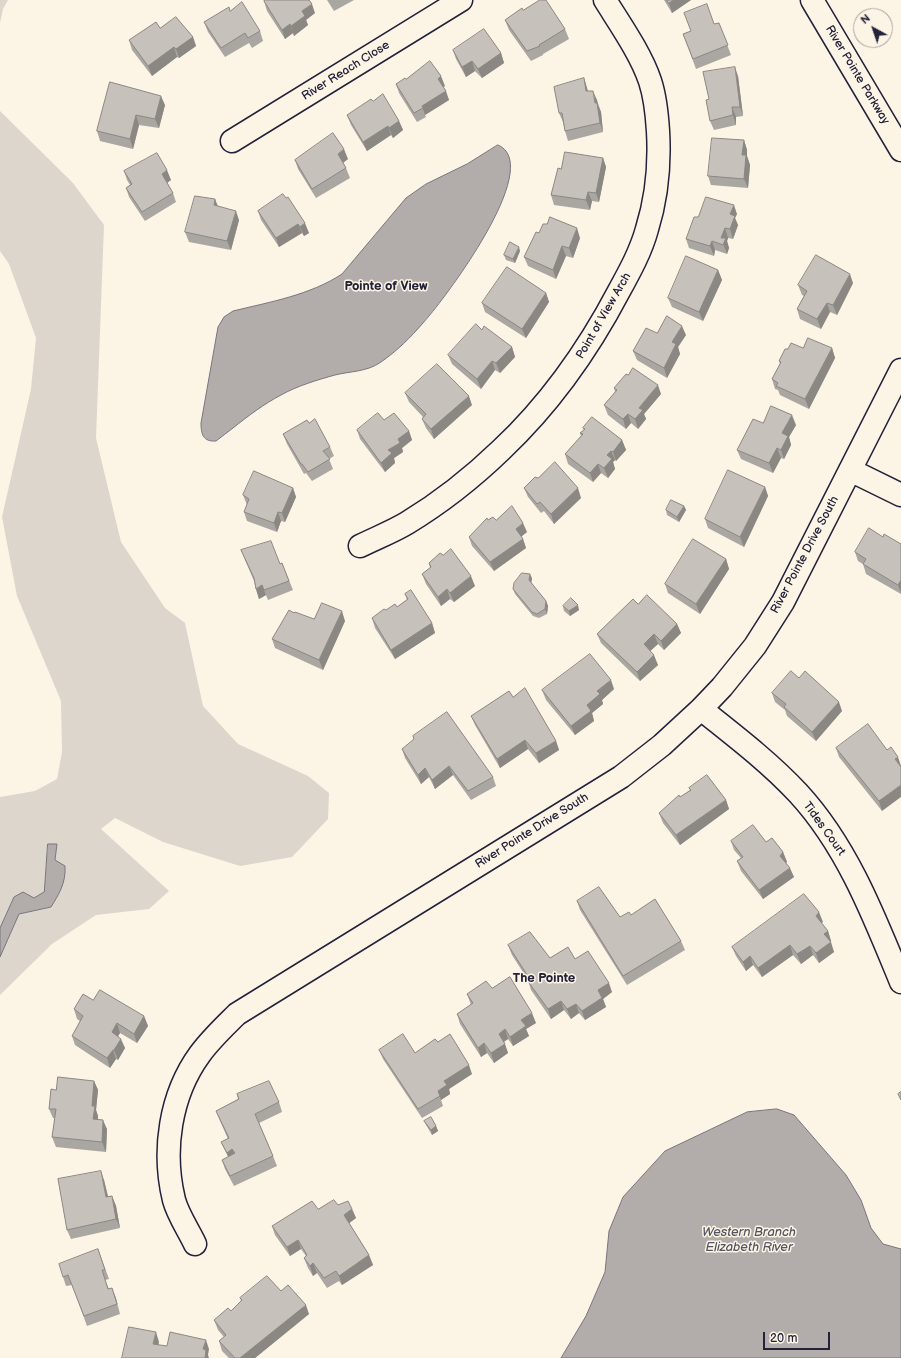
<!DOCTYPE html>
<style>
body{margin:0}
#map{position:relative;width:901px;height:1358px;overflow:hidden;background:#fcf5e5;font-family:"Balsamiq Sans",sans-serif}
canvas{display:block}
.north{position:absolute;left:853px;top:8px;width:40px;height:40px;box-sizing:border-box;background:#fcf5e5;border:1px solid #a5a1a1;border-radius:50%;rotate:320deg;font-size:11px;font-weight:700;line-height:16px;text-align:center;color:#22223b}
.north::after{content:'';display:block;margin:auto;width:14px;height:18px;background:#22223b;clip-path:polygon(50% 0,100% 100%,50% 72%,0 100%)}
.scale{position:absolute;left:763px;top:1332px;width:67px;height:18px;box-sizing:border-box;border:2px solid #22223b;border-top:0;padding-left:5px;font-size:12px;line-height:14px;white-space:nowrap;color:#22223b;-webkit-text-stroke:3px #fcf5e5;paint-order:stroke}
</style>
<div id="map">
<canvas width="901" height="1358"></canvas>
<div class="north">N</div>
<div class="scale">20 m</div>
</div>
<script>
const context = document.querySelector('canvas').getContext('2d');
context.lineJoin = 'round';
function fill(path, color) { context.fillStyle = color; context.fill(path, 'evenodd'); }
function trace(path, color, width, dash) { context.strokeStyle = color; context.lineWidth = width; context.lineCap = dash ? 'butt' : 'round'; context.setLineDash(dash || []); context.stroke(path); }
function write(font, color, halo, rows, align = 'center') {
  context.font = font + ' "Balsamiq Sans",sans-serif'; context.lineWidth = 3; context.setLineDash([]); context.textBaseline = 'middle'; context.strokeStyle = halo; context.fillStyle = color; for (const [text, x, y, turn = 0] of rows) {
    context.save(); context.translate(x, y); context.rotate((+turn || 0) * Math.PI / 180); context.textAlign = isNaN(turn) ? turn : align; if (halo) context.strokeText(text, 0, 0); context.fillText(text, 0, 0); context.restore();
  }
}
fill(new Path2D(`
 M 0,0 L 8,0 L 3,9 L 0,23 Z
 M 0,111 L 73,183 L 104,225 L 96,438 L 121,542 L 165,608 L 185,623 L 203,706 L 238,744 L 308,776 L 329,793 L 328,819 L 292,857 L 240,866 L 163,842 L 115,818 L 101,829 L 169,891 L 149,909 L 96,915 L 52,944 L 0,995 L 0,957 L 19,914 L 51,907 L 57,844 L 48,844 L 44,892 L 34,898 L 14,897 L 0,928 L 0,797 L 35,791 L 57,779 L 62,752 L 61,701 L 17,596 L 2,517 L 31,389 L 36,338 L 9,264 L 0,251 Z`), '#dcd6cc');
const water = new Path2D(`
 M 498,145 C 546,165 444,300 423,323 C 411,337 397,351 381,362 C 367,372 351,371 335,375 C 317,380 297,386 281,395 C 264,404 248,416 233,428 C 227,432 222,437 216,441 C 203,442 201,434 201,423 L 218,327 L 224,317 L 233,311 C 270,302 310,295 342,274 L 406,198 L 426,184 L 467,164 Z
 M 48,844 L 57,844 L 55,860 L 65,866 C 66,883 59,894 51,907 L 19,914 L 0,957 L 0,928 L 14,897 L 23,892 L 34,898 L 44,892 Z
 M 777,1109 L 794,1115 L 846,1175 L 861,1200 L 871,1228 L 883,1244 L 901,1249 L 901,1358 L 561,1358 L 586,1316 L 605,1272 L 609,1231 L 623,1197 L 665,1151 L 747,1112 Z`);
fill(water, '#b2adab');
trace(water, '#78757e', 1);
const minor = new Path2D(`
 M 812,0 L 901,150
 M 232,141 L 461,0
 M 850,470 L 901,495
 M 360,546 C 376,538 392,532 407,523 C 440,503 473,477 501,450 C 550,404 588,350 619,291 C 630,271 641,251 647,229 C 657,197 660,165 658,131 C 657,115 655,96 650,81 C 641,54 620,24 605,0
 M 701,709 C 735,736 769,762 798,793 C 847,846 874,916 901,982
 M 195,1244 C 189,1231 178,1215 174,1200 C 162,1151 170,1095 200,1054 C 211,1039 224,1027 237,1014 L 621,777 L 662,745 L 701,709 L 722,687 L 755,646 L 783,602 L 901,370`);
trace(minor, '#22223b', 25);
trace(minor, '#fcf5e5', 22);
fill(new Path2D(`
 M 327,0 L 354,0 L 334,11 Z
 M 664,0 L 691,0 L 672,13 Z
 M 264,1 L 315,13 L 306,20 L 308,25 L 294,36 L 293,33 L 285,39 L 267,11 Z
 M 523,10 L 565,29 L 569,39 L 543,54 L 543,55 L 531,61 L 509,30 L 505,20 Z
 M 230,11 L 260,31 L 263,41 L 252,48 L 249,43 L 225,57 L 208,32 L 204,22 Z
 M 719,23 L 731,55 L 696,69 L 683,34 Z
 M 193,37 L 196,46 L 179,58 L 177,57 L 152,76 L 132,50 L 129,40 Z
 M 453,50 L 501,53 L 504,63 L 482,78 L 475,71 L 466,77 L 456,59 Z
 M 738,76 L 743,116 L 736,117 L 736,125 L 714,130 L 710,121 L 709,99 Z
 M 584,78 L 588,91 L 597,100 L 601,112 L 603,132 L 568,141 L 565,131 L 563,122 L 559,113 Z
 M 406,79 L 445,86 L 443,87 L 449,100 L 425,115 L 426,117 L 417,122 L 399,93 L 396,84 Z
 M 110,82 L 165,105 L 159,128 L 139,125 L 133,149 L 100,141 L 97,131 Z
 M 373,101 L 399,121 L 403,130 L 393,138 L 391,135 L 367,151 L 351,125 L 347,115 Z
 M 744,140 L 747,150 L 747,156 L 750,165 L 748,188 L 711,185 L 708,176 Z
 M 603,158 L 606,167 L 599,202 L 592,201 L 590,210 L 554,205 L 551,195 L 561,169 Z
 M 348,159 L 343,163 L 346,168 L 350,178 L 316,198 L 298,169 L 295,160 Z
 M 124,171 L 171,180 L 167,183 L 173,193 L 176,202 L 145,221 L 129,197 L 126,188 L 130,185 L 127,180 Z
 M 286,198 L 309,233 L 304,236 L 302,233 L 279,247 L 261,220 L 258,211 Z
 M 215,199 L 218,206 L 239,220 L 231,250 L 189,242 L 185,232 Z
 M 737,214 L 735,218 L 738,225 L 733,239 L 728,238 L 727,241 L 729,248 L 727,254 L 715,250 L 714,256 L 689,248 L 686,239 L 698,217 Z
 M 580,238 L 573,258 L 566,256 L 556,279 L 528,266 L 524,257 Z
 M 520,251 L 515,263 L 506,260 L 504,255 Z
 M 718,270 L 722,280 L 703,321 L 672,307 L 668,298 Z
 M 853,283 L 837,315 L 830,312 L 821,329 L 800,319 L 797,309 L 804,296 L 802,295 L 798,285 Z
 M 546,293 L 549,302 L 526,338 L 485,312 L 482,303 Z
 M 482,330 L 512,347 L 515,357 L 500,373 L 495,370 L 481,389 L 452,364 L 448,355 Z
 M 657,333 L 686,335 L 678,347 L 680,354 L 667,378 L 637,360 L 633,351 Z
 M 803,348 L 832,348 L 835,358 L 809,409 L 780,395 L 778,390 L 775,389 L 772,379 L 780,364 L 779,361 L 788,349 Z
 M 614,388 L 661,394 L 644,414 L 646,419 L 638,429 L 631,423 L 626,429 L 608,415 L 604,405 L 615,392 Z
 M 405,393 L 472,405 L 434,439 L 426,428 L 422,419 L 423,417 L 409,402 Z
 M 384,420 L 409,431 L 412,440 L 402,448 L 403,452 L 394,458 L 395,463 L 385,472 L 360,439 L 357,430 Z
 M 309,423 L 330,447 L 334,456 L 329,459 L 333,469 L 312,481 L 306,473 L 304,474 L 287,444 L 283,434 Z
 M 763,423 L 796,425 L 789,437 L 791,445 L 784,459 L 781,458 L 773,473 L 741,459 L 737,450 Z
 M 583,428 L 622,440 L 626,450 L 616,461 L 615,460 L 613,462 L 615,469 L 608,478 L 601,473 L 593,482 L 568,464 L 565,454 L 581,436 L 580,433 L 584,430 Z
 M 538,478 L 581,498 L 554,524 L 544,511 L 541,513 L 528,497 L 524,488 Z
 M 765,487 L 768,496 L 744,547 L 708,528 L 705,519 Z
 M 293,488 L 296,497 L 285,522 L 281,521 L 277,532 L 247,521 L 244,512 L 247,505 L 243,495 Z
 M 684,506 L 686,510 L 679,522 L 667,515 L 666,510 Z
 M 488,520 L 496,520 L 527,532 L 521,537 L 523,539 L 526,548 L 494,571 L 472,546 L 469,537 Z
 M 883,537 L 901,544 L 901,594 L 866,574 L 863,564 L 858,561 L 855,552 Z
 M 241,550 L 280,564 L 282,563 L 293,590 L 268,600 L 266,595 L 259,599 L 256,589 L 254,581 L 245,560 Z
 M 726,559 L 729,569 L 700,614 L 668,593 L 665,584 Z
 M 429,563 L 475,586 L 454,602 L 450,599 L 441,606 L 426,584 L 422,574 L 430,568 Z
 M 532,578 L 531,583 L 546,601 L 548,606 L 547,614 L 539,618 L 533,616 L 515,594 L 513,589 Z
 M 405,594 L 432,623 L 435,633 L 395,659 L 375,628 L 372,618 L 386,610 L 397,607 L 407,600 Z
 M 638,604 L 677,624 L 681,633 L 664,650 L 658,644 L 650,651 L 658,665 L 640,681 L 601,643 L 597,634 Z
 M 563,606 L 579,610 L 570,616 L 564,611 Z
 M 294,613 L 314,619 L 345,621 L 323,670 L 275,648 L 272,639 Z
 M 799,678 L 842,711 L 816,741 L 787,716 L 785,710 L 775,702 L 772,693 Z
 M 614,689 L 602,700 L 603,704 L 592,713 L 594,721 L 575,735 L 546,700 L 542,690 Z
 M 513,697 L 556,741 L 559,750 L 539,763 L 528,749 L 500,768 L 475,725 L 471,716 Z
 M 836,748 L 887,750 L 882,811 L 839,757 Z
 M 402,749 L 493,777 L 496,786 L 471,800 L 453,775 L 435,789 L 429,777 L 421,784 L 405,758 Z
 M 689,788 L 726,800 L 729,809 L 680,845 L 663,823 L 659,813 L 690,790 Z
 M 731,841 L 766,842 L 783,852 L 787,862 L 786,863 L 794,877 L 763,899 L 741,871 L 737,861 L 741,858 L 734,850 Z
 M 577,901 L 620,917 L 631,915 L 681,941 L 685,950 L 627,985 L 580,910 Z
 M 823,922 L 821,923 L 828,931 L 831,941 L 830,942 L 834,952 L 819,963 L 813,955 L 801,964 L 793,955 L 762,977 L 753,965 L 746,971 L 736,956 L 732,947 Z
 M 508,945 L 550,958 L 575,959 L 612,992 L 603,999 L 606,1007 L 585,1020 L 579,1013 L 571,1019 L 564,1010 L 551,1019 L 531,990 L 528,980 L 512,955 Z
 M 492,988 L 536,1023 L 526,1029 L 529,1036 L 513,1046 L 508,1039 L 504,1042 L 508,1053 L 494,1063 L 487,1053 L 481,1057 L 460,1024 L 457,1014 L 471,1005 L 467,994 Z
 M 93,1000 L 144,1016 L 148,1026 L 137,1043 L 120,1033 L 118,1036 L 125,1048 L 118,1060 L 116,1059 L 110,1068 L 75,1045 L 72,1036 L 80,1021 L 77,1019 L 74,1009 Z
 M 379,1050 L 415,1053 L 472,1074 L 449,1089 L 450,1094 L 441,1100 L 443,1106 L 422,1118 L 383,1059 Z
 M 94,1081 L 98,1090 L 96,1110 L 98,1116 L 98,1119 L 107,1129 L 106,1152 L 56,1147 L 52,1137 L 55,1118 L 53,1118 L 49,1109 L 56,1090 Z
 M 237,1094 L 279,1102 L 282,1112 L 259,1123 L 273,1156 L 277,1166 L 234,1186 L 225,1169 L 222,1160 L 228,1157 L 221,1142 L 228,1139 L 220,1121 L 216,1111 L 238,1099 Z
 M 424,1121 L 436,1126 L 438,1131 L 432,1135 L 426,1125 Z
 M 104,1180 L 108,1196 L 112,1196 L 116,1206 L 120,1228 L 71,1239 L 67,1230 Z
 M 338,1205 L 352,1209 L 356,1218 L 349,1223 L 369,1255 L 373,1265 L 342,1285 L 339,1281 L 327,1288 L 317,1273 L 313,1276 L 308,1268 L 304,1258 L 306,1256 L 301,1249 L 290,1256 L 275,1235 L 272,1226 L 318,1209 Z
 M 98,1249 L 109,1279 L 105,1280 L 109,1289 L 112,1288 L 120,1314 L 87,1326 L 72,1285 L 66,1286 L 63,1277 Z
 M 281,1291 L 309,1314 L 255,1358 L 229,1358 L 222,1351 L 219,1341 L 224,1337 L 218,1330 L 214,1320 L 231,1311 L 241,1301 L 240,1298 Z`), '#aaa6a1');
fill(new Path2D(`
 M 674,0 L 691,0 L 672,13 L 669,3 Z
 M 312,4 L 315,13 L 306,20 L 308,25 L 294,36 L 291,26 L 302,11 Z
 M 290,24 L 293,33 L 285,39 L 282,30 Z
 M 193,37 L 196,46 L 179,58 L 176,49 Z
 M 174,47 L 177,57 L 152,76 L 148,66 Z
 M 501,53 L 504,63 L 482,78 L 478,69 Z
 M 472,61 L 475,71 L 466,77 L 462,67 Z
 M 735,67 L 738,76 L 743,116 L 740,107 Z
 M 441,76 L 445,86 L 442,88 L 438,79 Z
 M 584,78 L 587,88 L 589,101 L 586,91 Z
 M 446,91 L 449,100 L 425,115 L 422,106 Z
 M 593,91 L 597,100 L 598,108 L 597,103 L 601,112 L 603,132 L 600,123 Z
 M 161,96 L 165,105 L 159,128 L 155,119 Z
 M 732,107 L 736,117 L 736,125 L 733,115 Z
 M 136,115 L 139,125 L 133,149 L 130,139 Z
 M 399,121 L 403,130 L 393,138 L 389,128 Z
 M 388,126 L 391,135 L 367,151 L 363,142 Z
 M 744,140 L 747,150 L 747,156 L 750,165 L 748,188 L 744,179 L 742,155 Z
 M 344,149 L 348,159 L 341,164 L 338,154 Z
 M 603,158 L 606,167 L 599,202 L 596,193 Z
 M 167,170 L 171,180 L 165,184 L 162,174 Z
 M 588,192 L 592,201 L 590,210 L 586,200 Z
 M 215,199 L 218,208 L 214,205 Z
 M 734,205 L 737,214 L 735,218 L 738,225 L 733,239 L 730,229 L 730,214 Z
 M 236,211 L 239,220 L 231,250 L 227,241 Z
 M 305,223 L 309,233 L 304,236 L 300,227 Z
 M 298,224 L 302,233 L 279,247 L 276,238 Z
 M 577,228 L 580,238 L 573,258 L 569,248 Z
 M 725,228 L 728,238 L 727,241 L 729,248 L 727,254 L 721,238 Z
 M 712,241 L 715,250 L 714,256 L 710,246 Z
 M 562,246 L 566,256 L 556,279 L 553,270 Z
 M 519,247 L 520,251 L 515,263 L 513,259 Z
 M 718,270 L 722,280 L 703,321 L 699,312 Z
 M 850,274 L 853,283 L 837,315 L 833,305 Z
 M 546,293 L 549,302 L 526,338 L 522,329 Z
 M 827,303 L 830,312 L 821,329 L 817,319 Z
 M 682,326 L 686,335 L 678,347 L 680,354 L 667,378 L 664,368 L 672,342 Z
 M 512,347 L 515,357 L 500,373 L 496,363 Z
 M 832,348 L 835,358 L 809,409 L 805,399 Z
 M 492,361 L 495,370 L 481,389 L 477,379 Z
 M 658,385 L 661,394 L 644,414 L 646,419 L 638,429 L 635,419 L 639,408 Z
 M 469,396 L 472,405 L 434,439 L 431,429 Z
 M 628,414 L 631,423 L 626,429 L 623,419 Z
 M 792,415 L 796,425 L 789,437 L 791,445 L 784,459 L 781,450 L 782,433 Z
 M 409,431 L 412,440 L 402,448 L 403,452 L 394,458 L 395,463 L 385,472 L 381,463 L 388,450 L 398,439 Z
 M 622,440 L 626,450 L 616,461 L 613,452 Z
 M 777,448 L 781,458 L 773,473 L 769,463 Z
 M 611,451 L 615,460 L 613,462 L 615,469 L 608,478 L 604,468 L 607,455 Z
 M 598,464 L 601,473 L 593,482 L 590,473 Z
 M 765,487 L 768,496 L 744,547 L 740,537 Z
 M 293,488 L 296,497 L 285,522 L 282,513 Z
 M 578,488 L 581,498 L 554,524 L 551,514 Z
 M 684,506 L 686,510 L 679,522 L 677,517 Z
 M 278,512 L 281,521 L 277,532 L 274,523 Z
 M 523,523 L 527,532 L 519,538 L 516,529 Z
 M 523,539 L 526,548 L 494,571 L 490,562 Z
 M 726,559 L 729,569 L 700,614 L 696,604 Z
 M 530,574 L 532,578 L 531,585 L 529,580 Z
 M 471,576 L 475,586 L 454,602 L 450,593 Z
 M 901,580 L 901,593 L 898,585 Z
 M 262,585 L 266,595 L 259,599 L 256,589 Z
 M 447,589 L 450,599 L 441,606 L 438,597 Z
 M 546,601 L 548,606 L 547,614 L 545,609 Z
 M 578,605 L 579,610 L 570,616 L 569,611 Z
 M 342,611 L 345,621 L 323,670 L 319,660 Z
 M 432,623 L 435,633 L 395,659 L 391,650 Z
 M 677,624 L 681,633 L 664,650 L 661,641 Z
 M 654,634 L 658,644 L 647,654 L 644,644 Z
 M 654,655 L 658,665 L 640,681 L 637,672 Z
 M 611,680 L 614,689 L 602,700 L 603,704 L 592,713 L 594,721 L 575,735 L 571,726 L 597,691 Z
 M 839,702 L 842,711 L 816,741 L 812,732 Z
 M 525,740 L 528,749 L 500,768 L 497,759 Z
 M 556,741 L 559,750 L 539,763 L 536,753 Z
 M 898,757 L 901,766 L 901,767 L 895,759 Z
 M 449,766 L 453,775 L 435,789 L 432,780 Z
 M 425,768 L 429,777 L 421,784 L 418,775 Z
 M 901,785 L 901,797 L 882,811 L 879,801 Z
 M 726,800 L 729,809 L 680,845 L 676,835 Z
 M 783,852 L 787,862 L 783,865 L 780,856 Z
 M 790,868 L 794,877 L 763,899 L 759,890 Z
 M 819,912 L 823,922 L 819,925 L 816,916 Z
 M 828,931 L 831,941 L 827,944 L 824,934 Z
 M 831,942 L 834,952 L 819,963 L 816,953 Z
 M 790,945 L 793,955 L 762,977 L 758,968 Z
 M 810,946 L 813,955 L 801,964 L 797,954 Z
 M 750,956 L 753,965 L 746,971 L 743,962 Z
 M 609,983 L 612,992 L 603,999 L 606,1007 L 585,1020 L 582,1011 L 598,990 Z
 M 561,1001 L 564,1010 L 551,1019 L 548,1009 Z
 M 576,1004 L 579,1013 L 571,1019 L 567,1009 Z
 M 532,1013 L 536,1023 L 526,1029 L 529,1036 L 513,1046 L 510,1037 L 521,1020 Z
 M 144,1016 L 148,1026 L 137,1043 L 134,1034 Z
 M 117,1023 L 120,1033 L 115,1041 L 112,1032 Z
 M 505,1029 L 508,1039 L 502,1043 L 499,1034 Z
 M 121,1039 L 125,1048 L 118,1060 L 114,1050 Z
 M 484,1043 L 487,1053 L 481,1057 L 478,1048 Z
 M 505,1044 L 508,1053 L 494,1063 L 491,1053 Z
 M 113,1050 L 116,1059 L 110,1068 L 107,1058 Z
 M 469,1065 L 472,1074 L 449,1089 L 450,1094 L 441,1100 L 438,1091 L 444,1081 Z
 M 94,1081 L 98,1090 L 96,1110 L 98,1116 L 97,1129 L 93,1119 L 92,1106 Z
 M 103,1120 L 107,1129 L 106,1152 L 102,1142 Z
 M 436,1126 L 438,1131 L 432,1135 L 431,1130 Z
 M 232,1149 L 236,1158 L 230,1162 L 227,1153 Z
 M 101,1171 L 104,1180 L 110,1206 L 106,1197 Z
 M 112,1196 L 116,1206 L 120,1228 L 116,1219 Z
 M 352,1209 L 356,1218 L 348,1224 L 344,1215 Z
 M 298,1240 L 301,1249 L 290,1256 L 287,1247 Z
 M 369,1255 L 373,1265 L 342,1285 L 339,1276 Z
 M 313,1263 L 317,1273 L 313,1276 L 310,1266 Z
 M 112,1288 L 116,1298 L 120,1314 L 117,1304 Z
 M 306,1305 L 309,1314 L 255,1358 L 240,1358 Z
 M 156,1332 L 159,1342 L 157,1354 L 153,1344 Z
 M 206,1340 L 209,1349 L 208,1355 L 209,1358 L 205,1358 L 203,1349 Z`), '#8b8783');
const building = new Path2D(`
 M 266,0 L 309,0 L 312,4 L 302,11 L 305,16 L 291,26 L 290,24 L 282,30 L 264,1 Z
 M 540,0 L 546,0 L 565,29 L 539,45 L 540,46 L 527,51 L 505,20 L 522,8 L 523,10 Z
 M 667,0 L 674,0 L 669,3 Z
 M 242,2 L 260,31 L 248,38 L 245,33 L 221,48 L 204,22 L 229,7 L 230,11 Z
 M 707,4 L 714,24 L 719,23 L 728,45 L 693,59 L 683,34 L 691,31 L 684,13 Z
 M 176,17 L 193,37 L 176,49 L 174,47 L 148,66 L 129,40 L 156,22 L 160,28 Z
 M 484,29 L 501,53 L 478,69 L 472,61 L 462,67 L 453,50 Z
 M 430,61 L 441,76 L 438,79 L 446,91 L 422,106 L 423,108 L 414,113 L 396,84 L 405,78 L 406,79 Z
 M 735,67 L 740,107 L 732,107 L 733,115 L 710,121 L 706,100 L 709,99 L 703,72 Z
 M 584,78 L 586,91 L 593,91 L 595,103 L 597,103 L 600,123 L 565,131 L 562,113 L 559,113 L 554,87 Z
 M 110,82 L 161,96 L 155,119 L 136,115 L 130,139 L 97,131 Z
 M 383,94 L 399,121 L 389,128 L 388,126 L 363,142 L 347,115 L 371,99 L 373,101 Z
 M 333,133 L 344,149 L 338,154 L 346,168 L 312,189 L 295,160 Z
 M 712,138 L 744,140 L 742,155 L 746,155 L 744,179 L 708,176 Z
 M 565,152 L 603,158 L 596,193 L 588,192 L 586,200 L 551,195 L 558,168 L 561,169 Z
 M 157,153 L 167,170 L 162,174 L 173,193 L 142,212 L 126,188 L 132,184 L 124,171 Z
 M 283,194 L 286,198 L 288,197 L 305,223 L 300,227 L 298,224 L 276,238 L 258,211 Z
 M 195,196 L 215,199 L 214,205 L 236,211 L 227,241 L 185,232 Z
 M 706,197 L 734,205 L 730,214 L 735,216 L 730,229 L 725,228 L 721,238 L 726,238 L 723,245 L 712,241 L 710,246 L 686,239 L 694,217 L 698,217 Z
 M 550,217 L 577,228 L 569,248 L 562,246 L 553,270 L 524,257 L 536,232 L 539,233 L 543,224 L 547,224 Z
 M 510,242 L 519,247 L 513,259 L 504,255 Z
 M 816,255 L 850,274 L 833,305 L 827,303 L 817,319 L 797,309 L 807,291 L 798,285 Z
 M 686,256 L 718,270 L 699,312 L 668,298 Z
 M 507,267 L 546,293 L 522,329 L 482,303 Z
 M 667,316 L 682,326 L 672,342 L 676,344 L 664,368 L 633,351 L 646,328 L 657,333 Z
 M 476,324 L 482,330 L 484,326 L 512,347 L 496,363 L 492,361 L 477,379 L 448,355 Z
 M 808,338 L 832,348 L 805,399 L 776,386 L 778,383 L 772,379 L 781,362 L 779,361 L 785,349 L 788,349 L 791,343 L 803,348 Z
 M 437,364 L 469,396 L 431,429 L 422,419 L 426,414 L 405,393 Z
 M 633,368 L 658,385 L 639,408 L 643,410 L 635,419 L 628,414 L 623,419 L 604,405 L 617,390 L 614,388 L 626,374 L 628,375 Z
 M 771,406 L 792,415 L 782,433 L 788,436 L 781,450 L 777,448 L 769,463 L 737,450 L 753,419 L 763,423 Z
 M 378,413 L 384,420 L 394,413 L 409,431 L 398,439 L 400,443 L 388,450 L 392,453 L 381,463 L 357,430 Z
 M 592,417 L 622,440 L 613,452 L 611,451 L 607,455 L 612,459 L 604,468 L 598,464 L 590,473 L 565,454 L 583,434 L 580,433 L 585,429 L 583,428 Z
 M 315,419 L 330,447 L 323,451 L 330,459 L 308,472 L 302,464 L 301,464 L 283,434 L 307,420 L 309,423 Z
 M 555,462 L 578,488 L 551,514 L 540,502 L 537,504 L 524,488 L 535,477 L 538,478 Z
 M 728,470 L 765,487 L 740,537 L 705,519 Z
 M 254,471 L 293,488 L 282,513 L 278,512 L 274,523 L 244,512 L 249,499 L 243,495 Z
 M 671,500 L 684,506 L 677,517 L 666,510 Z
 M 512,506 L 523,523 L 516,529 L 523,539 L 490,562 L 469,537 L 487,518 L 488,520 L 493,517 L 496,520 Z
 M 869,528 L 883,537 L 884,534 L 901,544 L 901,580 L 898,585 L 863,564 L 866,559 L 855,552 Z
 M 693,539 L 726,559 L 696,604 L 665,584 Z
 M 271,541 L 280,564 L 282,563 L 289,581 L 264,590 L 262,585 L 256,589 L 254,578 L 241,550 Z
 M 451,549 L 471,576 L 450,593 L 447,589 L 438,597 L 422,574 L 431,567 L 429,563 L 440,553 L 443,555 Z
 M 522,573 L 530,574 L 529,580 L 546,601 L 545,609 L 537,614 L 532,612 L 513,589 L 514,583 Z
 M 411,590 L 432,623 L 391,650 L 372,618 L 384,609 L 386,610 L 395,604 L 397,607 L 408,599 L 405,594 Z
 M 647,595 L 677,624 L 661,641 L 654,634 L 644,644 L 654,655 L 637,672 L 597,634 L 633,599 L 638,604 Z
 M 571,598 L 578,605 L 569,611 L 563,606 Z
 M 322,603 L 342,611 L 319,660 L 272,639 L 289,610 L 294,613 L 295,612 L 314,619 Z
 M 590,654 L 611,680 L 597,691 L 600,694 L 587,705 L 591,711 L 571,726 L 542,690 Z
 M 791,671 L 799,678 L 805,671 L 839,702 L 812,732 L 784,707 L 786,704 L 772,693 Z
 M 525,688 L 556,741 L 536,753 L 525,740 L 497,759 L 471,716 L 509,691 L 513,697 Z
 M 447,712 L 493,777 L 468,791 L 449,766 L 432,780 L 425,768 L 418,775 L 402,749 L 414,739 L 413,736 Z
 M 868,724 L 887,750 L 891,747 L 898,757 L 895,759 L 901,767 L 901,785 L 879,801 L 836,748 Z
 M 707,775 L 726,800 L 676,835 L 659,813 L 679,795 L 680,797 L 691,790 L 689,788 Z
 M 753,825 L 766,842 L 772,838 L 783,852 L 780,856 L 790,868 L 759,890 L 737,861 L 743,857 L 731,841 Z
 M 599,887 L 620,917 L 629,912 L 631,915 L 655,899 L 681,941 L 623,976 L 577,901 Z
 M 804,894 L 819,912 L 816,916 L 828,931 L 824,934 L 831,942 L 816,953 L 810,946 L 797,954 L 790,945 L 758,968 L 750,956 L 743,962 L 732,947 Z
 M 530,932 L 550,958 L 568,947 L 575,959 L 588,951 L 609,983 L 598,990 L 602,998 L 582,1011 L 576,1004 L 567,1009 L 561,1001 L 548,1009 L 527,980 L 529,978 L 508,945 Z
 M 510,977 L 532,1013 L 521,1020 L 526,1026 L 510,1037 L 505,1029 L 499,1034 L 505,1044 L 491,1053 L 484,1043 L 478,1048 L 457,1014 L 473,1003 L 467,994 L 486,981 L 492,988 Z
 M 100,990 L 144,1016 L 134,1034 L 117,1023 L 112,1032 L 121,1039 L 114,1050 L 113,1050 L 107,1058 L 72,1036 L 83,1016 L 74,1009 L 83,994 L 93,1000 Z
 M 403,1034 L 415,1053 L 435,1039 L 438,1042 L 450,1034 L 469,1065 L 444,1081 L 447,1085 L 438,1091 L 440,1096 L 418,1109 L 379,1050 Z
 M 58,1077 L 94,1081 L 92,1106 L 95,1106 L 93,1119 L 103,1120 L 102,1142 L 52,1137 L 56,1109 L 49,1109 L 51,1089 L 56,1090 Z
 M 269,1081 L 279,1102 L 255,1114 L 273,1156 L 230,1176 L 222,1160 L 235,1153 L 232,1149 L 227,1153 L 221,1142 L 229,1138 L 216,1111 L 239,1099 L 237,1094 Z
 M 901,1092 L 901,1100 L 898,1094 Z
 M 431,1117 L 436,1126 L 431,1130 L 424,1121 Z
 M 101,1171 L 106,1197 L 112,1196 L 116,1219 L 67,1230 L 58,1179 Z
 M 334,1200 L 338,1205 L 348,1201 L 352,1209 L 344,1215 L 369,1255 L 339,1276 L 336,1271 L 324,1278 L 313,1263 L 310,1266 L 304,1258 L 307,1255 L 298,1240 L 287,1247 L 272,1226 L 312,1201 L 318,1209 Z
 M 98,1249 L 105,1270 L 102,1270 L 108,1289 L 112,1288 L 117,1304 L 84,1316 L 68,1275 L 63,1277 L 59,1264 Z
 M 267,1276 L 281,1291 L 288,1285 L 306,1305 L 240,1358 L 235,1358 L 219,1341 L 226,1335 L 214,1320 L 228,1308 L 231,1311 L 242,1300 L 240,1298 Z
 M 129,1327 L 156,1332 L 153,1344 L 167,1346 L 170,1332 L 206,1340 L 203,1349 L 206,1350 L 205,1358 L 122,1358 Z`);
fill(building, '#c6c1bb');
trace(building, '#8b8783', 1);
write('12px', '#22223b', '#fcf5e5', [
 ["River Reach Close",346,71,-32],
 ["River Pointe Parkway",857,75,59],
 ["Point of View Arch",604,316,-60],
 ["River Pointe Drive South",805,555,-62],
 ["Tides Court",824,829,54],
 ["River Pointe Drive South",532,831,-32]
]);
write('bold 13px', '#22223b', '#fcf5e5', [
 ["Pointe of View",386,287],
 ["The Pointe",544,979]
]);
write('italic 13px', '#545362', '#fcf5e5', [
 ["Western Branch",749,1233],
 ["Elizabeth River",749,1248]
]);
</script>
